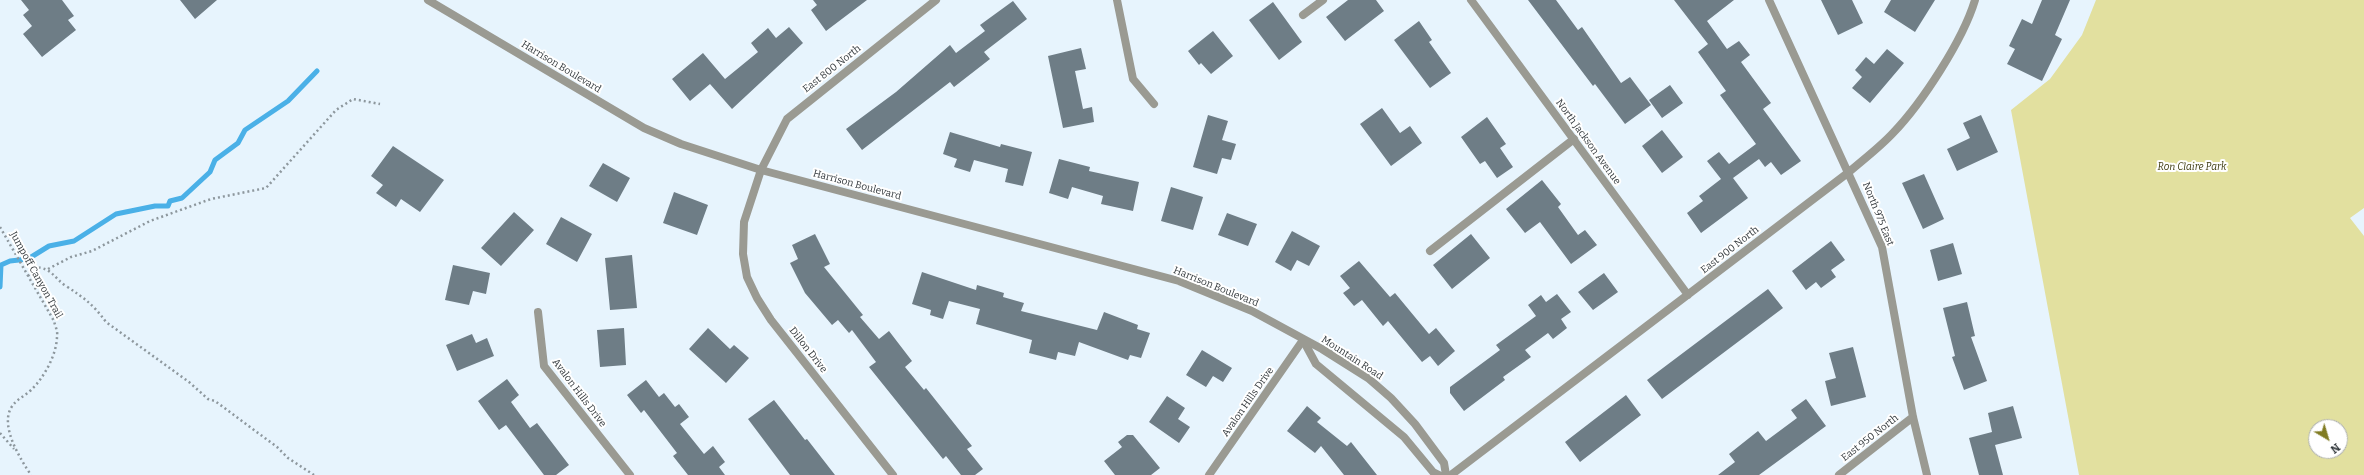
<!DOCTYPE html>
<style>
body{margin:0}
#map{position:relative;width:2364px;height:475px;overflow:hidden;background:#e7f4fd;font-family:Bitter,serif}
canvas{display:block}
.north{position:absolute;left:2308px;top:419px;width:40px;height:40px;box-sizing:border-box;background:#fff;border:1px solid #adb0b1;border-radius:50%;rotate:142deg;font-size:11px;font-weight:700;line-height:16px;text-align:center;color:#33393d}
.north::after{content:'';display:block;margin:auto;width:14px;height:18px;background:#807b22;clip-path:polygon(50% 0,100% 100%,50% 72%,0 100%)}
</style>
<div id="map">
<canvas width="2364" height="475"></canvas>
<div class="north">N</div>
</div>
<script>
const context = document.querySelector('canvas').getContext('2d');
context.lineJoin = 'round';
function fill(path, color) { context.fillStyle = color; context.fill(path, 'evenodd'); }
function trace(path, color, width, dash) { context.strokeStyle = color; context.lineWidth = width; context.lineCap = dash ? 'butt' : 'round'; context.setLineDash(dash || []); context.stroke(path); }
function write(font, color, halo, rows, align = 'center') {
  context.font = font + ' Bitter,serif'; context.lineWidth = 4; context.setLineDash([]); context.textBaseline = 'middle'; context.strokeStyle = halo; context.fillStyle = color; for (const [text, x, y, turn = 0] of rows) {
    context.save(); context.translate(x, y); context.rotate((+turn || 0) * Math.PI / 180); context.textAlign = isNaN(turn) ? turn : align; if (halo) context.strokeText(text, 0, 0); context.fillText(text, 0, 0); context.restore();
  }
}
fill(new Path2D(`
 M 2096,0 L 2364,0 L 2364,208 L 2350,218 L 2364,236 L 2364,475 L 2079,475 L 2011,110 L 2050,79 L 2082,35 ZM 2316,427 L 2340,427 L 2340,451 L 2316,451 Z`), '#e2e09f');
trace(new Path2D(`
 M 0,287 L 1,265 L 10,261 L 28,259 L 49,246 L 74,241 L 116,214 L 155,206 L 168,206 L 170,201 L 182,198 L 210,172 L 215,160 L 238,143 L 245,130 L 288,101 L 317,71`), '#4ab0e7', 5);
fill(new Path2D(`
 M 21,0 L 62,0 L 74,16 L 68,20 L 76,30 L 42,57 L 23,34 L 32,26 L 23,15 L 29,10 Z
 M 180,0 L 217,0 L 195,19 Z
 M 813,0 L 867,0 L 826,31 L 811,10 L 817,5 Z
 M 1348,0 L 1376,0 L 1384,11 L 1345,41 L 1326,17 Z
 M 1528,0 L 1556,0 L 1578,30 L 1582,27 L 1621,83 L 1630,77 L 1651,105 L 1625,124 L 1595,84 L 1593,86 Z
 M 1674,0 L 1734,0 L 1707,21 L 1727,49 L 1739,41 L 1750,55 L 1741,62 L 1771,103 L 1763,109 L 1801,161 L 1781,175 L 1771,162 L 1765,167 L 1759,159 L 1733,178 L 1748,198 L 1701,233 L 1687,213 L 1703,201 L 1699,196 L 1721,179 L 1707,161 L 1719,152 L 1729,164 L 1756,144 L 1720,95 L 1726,91 L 1698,52 L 1708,44 Z
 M 1821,0 L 1852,0 L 1863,23 L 1838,35 Z
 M 1891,0 L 1935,0 L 1915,32 L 1884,12 Z
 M 2042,0 L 2070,0 L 2055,35 L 2062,39 L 2042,81 L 2007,64 L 2015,49 L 2009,46 L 2022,19 L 2032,24 Z
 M 1013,1 L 1027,19 L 984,52 L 990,59 L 954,87 L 950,82 L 862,150 L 846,129 L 896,92 L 950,45 L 956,53 L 985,31 L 980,25 Z
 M 1273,2 L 1302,42 L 1279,60 L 1249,20 Z
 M 1419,21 L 1432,40 L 1429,42 L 1451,73 L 1430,88 L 1394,40 Z
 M 789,27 L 803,43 L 732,109 L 710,84 L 690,101 L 672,79 L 703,53 L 725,79 L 758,52 L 751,43 L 768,28 L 776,38 Z
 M 1213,31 L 1233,56 L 1211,74 L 1201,63 L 1199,65 L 1188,51 Z
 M 1081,48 L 1086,69 L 1075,71 L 1083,109 L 1092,107 L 1094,122 L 1063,128 L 1048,56 Z
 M 1887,49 L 1904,63 L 1870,103 L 1852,88 L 1862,77 L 1855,70 L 1866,57 L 1874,64 Z
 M 1670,85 L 1683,103 L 1662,118 L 1649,100 Z
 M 1382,108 L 1400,133 L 1410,126 L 1422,143 L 1391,166 L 1360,124 Z
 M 1208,115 L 1228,121 L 1222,140 L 1236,144 L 1231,160 L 1222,158 L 1217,174 L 1193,167 Z
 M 1981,115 L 1998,152 L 1957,171 L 1947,149 L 1970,138 L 1963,123 Z
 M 1487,117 L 1506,144 L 1500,148 L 1513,167 L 1497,178 L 1485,161 L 1480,164 L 1461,137 Z
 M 1662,130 L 1683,157 L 1662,173 L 1642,146 Z
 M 950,132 L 1000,147 L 1001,144 L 1032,152 L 1023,186 L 1005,182 L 1008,169 L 974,160 L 970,172 L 954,167 L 957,159 L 943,154 Z
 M 393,146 L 444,180 L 420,212 L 401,199 L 396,207 L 376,193 L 383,185 L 371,176 Z
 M 1059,159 L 1090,167 L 1089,171 L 1139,182 L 1133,211 L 1101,204 L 1103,196 L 1072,187 L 1068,199 L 1049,193 Z
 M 603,163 L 630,178 L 617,202 L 589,186 Z
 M 1924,174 L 1944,219 L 1923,229 L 1902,183 Z
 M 1542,180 L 1561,204 L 1558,207 L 1578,235 L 1585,230 L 1597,245 L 1571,264 L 1540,222 L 1525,233 L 1506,209 Z
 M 1171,187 L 1203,197 L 1193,230 L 1161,221 Z
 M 674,192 L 708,205 L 697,235 L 663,223 Z
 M 514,212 L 534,230 L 501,266 L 481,248 Z
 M 1227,213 L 1257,224 L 1248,246 L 1218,235 Z
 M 561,217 L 592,234 L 577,262 L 546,244 Z
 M 1292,231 L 1320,246 L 1309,266 L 1297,260 L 1291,271 L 1275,262 Z
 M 815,234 L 830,264 L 824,267 L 863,315 L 860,317 L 879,339 L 889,331 L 912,361 L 905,367 L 924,390 L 926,388 L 972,446 L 967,449 L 983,469 L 975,475 L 961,475 L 946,456 L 943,459 L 869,367 L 876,362 L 852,330 L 849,333 L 838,320 L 832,325 L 805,293 L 790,263 L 798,259 L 792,245 Z
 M 1471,234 L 1490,258 L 1452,289 L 1433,265 Z
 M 1831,241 L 1845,260 L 1831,270 L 1836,277 L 1821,288 L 1816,282 L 1806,290 L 1792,271 Z
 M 1953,243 L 1962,274 L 1938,281 L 1930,250 Z
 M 632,255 L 637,308 L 610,310 L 605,258 Z
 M 1359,261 L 1390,297 L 1395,293 L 1429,334 L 1436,328 L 1455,351 L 1438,366 L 1430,356 L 1422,362 L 1388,321 L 1383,326 L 1362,300 L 1354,306 L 1343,293 L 1350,288 L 1340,276 Z
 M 453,265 L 490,273 L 486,294 L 473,291 L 469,305 L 445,300 Z
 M 922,272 L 976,290 L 977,285 L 1004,293 L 1003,297 L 1024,303 L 1021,311 L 1097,330 L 1104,312 L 1138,325 L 1137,329 L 1150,333 L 1141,358 L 1130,355 L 1128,360 L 1079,342 L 1075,356 L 1058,352 L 1056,360 L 1029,353 L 1032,340 L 976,324 L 980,309 L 949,301 L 943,319 L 930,315 L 931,310 L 912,304 Z
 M 1604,273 L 1618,292 L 1593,310 L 1578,292 Z
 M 1768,289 L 1783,308 L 1662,399 L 1647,380 Z
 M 1557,294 L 1571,312 L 1561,319 L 1567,328 L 1553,339 L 1548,333 L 1525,350 L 1531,357 L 1503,377 L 1505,380 L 1464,411 L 1450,393 L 1450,387 L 1500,350 L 1496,345 L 1536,316 L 1528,305 L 1541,295 L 1546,302 Z
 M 1967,302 L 1975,336 L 1971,337 L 1987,381 L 1964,390 L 1952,357 L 1955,356 L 1943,308 Z
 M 624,328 L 626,365 L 600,367 L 597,330 Z
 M 708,328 L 730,349 L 734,345 L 749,358 L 726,383 L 689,349 Z
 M 472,334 L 476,343 L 487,338 L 494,356 L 457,371 L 446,345 Z
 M 1853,347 L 1866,397 L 1831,406 L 1825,381 L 1836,378 L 1829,353 Z
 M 1202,350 L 1232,368 L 1223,382 L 1213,376 L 1206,387 L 1186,375 Z
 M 507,379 L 519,395 L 511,402 L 530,428 L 537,423 L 569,465 L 556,475 L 544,475 L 506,425 L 499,430 L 478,401 Z
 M 646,380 L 659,397 L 664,393 L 675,407 L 679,404 L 689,417 L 680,424 L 704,454 L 713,446 L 725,462 L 719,467 L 725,475 L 688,475 L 673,456 L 677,453 L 644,410 L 641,413 L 627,395 Z
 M 1626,395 L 1641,415 L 1580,462 L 1565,442 Z
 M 1167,396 L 1185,408 L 1178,419 L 1190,427 L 1179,443 L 1149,422 Z
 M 1806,399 L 1826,426 L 1759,475 L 1718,475 L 1735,462 L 1729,454 L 1758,431 L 1766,441 L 1797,418 L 1791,410 Z
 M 774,400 L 805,440 L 807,439 L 835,475 L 790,475 L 748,419 Z
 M 1307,406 L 1321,418 L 1317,422 L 1347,446 L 1351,442 L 1377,475 L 1344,475 L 1321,446 L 1315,453 L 1287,431 Z
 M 2013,406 L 2022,438 L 1995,445 L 2003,475 L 1979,475 L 1969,438 L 1992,432 L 1988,413 Z
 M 1127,435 L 1133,435 L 1160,468 L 1151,475 L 1115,475 L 1104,461 L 1122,447 L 1118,442 Z`), '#6e7d86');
trace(new Path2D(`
 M 0,227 L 54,321 C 55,326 58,331 57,336 C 57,354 44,378 31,390 C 24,397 16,399 11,408 C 0,427 21,460 31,475
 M 48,269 L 71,257 L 92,251 L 150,221 L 211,199 L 266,188 L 336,110 L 353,99 L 380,104
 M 28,276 L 35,267 C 52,268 54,278 66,286 C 84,298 93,304 106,322 L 189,382 L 208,399 L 215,401 L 277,447 L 288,458 L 314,475
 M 0,433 L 14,449`), '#8d979d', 2.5, [2, 3]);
trace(new Path2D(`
 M 1303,15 L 1323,0
 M 1430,251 L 1574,139`), '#9a9a92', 8);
trace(new Path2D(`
 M 1117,0 L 1133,79 L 1154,104
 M 1471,0 L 1688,295
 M 1769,0 L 1882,247 L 1913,417 L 1927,475
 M 538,312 L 544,366 L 630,475
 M 893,475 L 771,320 L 757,298 L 747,277 L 743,254 L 744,222 L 761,170 L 787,119 L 936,0
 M 1209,475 L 1303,340
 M 1451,475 L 1849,172 C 1864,159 1880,147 1893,133 C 1922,103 1963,40 1975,0
 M 1839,475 L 1913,417`), '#9a9a92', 8);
trace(new Path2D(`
 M 428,0 L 644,128 L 681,144 L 761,170 L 1179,281 L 1252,311 L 1322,349 L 1368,378 L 1391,398 L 1415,424 L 1444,463 L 1446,475
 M 1303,340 L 1316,364 L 1404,437 L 1433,472 L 1439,475`), '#9a9a92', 8);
write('10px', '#33393d', '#fff', [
 ["Harrison Boulevard",561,67,31],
 ["East 800 North",832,69,-38],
 ["North Jackson Avenue",1588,142,54],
 ["Harrison Boulevard",857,185,15],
 ["North 975 East",1878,214,68],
 ["East 900 North",1730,250,-38],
 ["Jumpoff Canyon Trail",36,275,61],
 ["Harrison Boulevard",1216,287,22],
 ["Dillon Drive",808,350,52],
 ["Mountain Road",1352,358,33],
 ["Avalon Hills Drive",579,393,53],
 ["Avalon Hills Drive",1248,402,-55],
 ["East 950 North",1870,438,-38]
]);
write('italic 10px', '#3b380d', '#fff', [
 ["Ron Claire Park",2192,167]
]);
</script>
